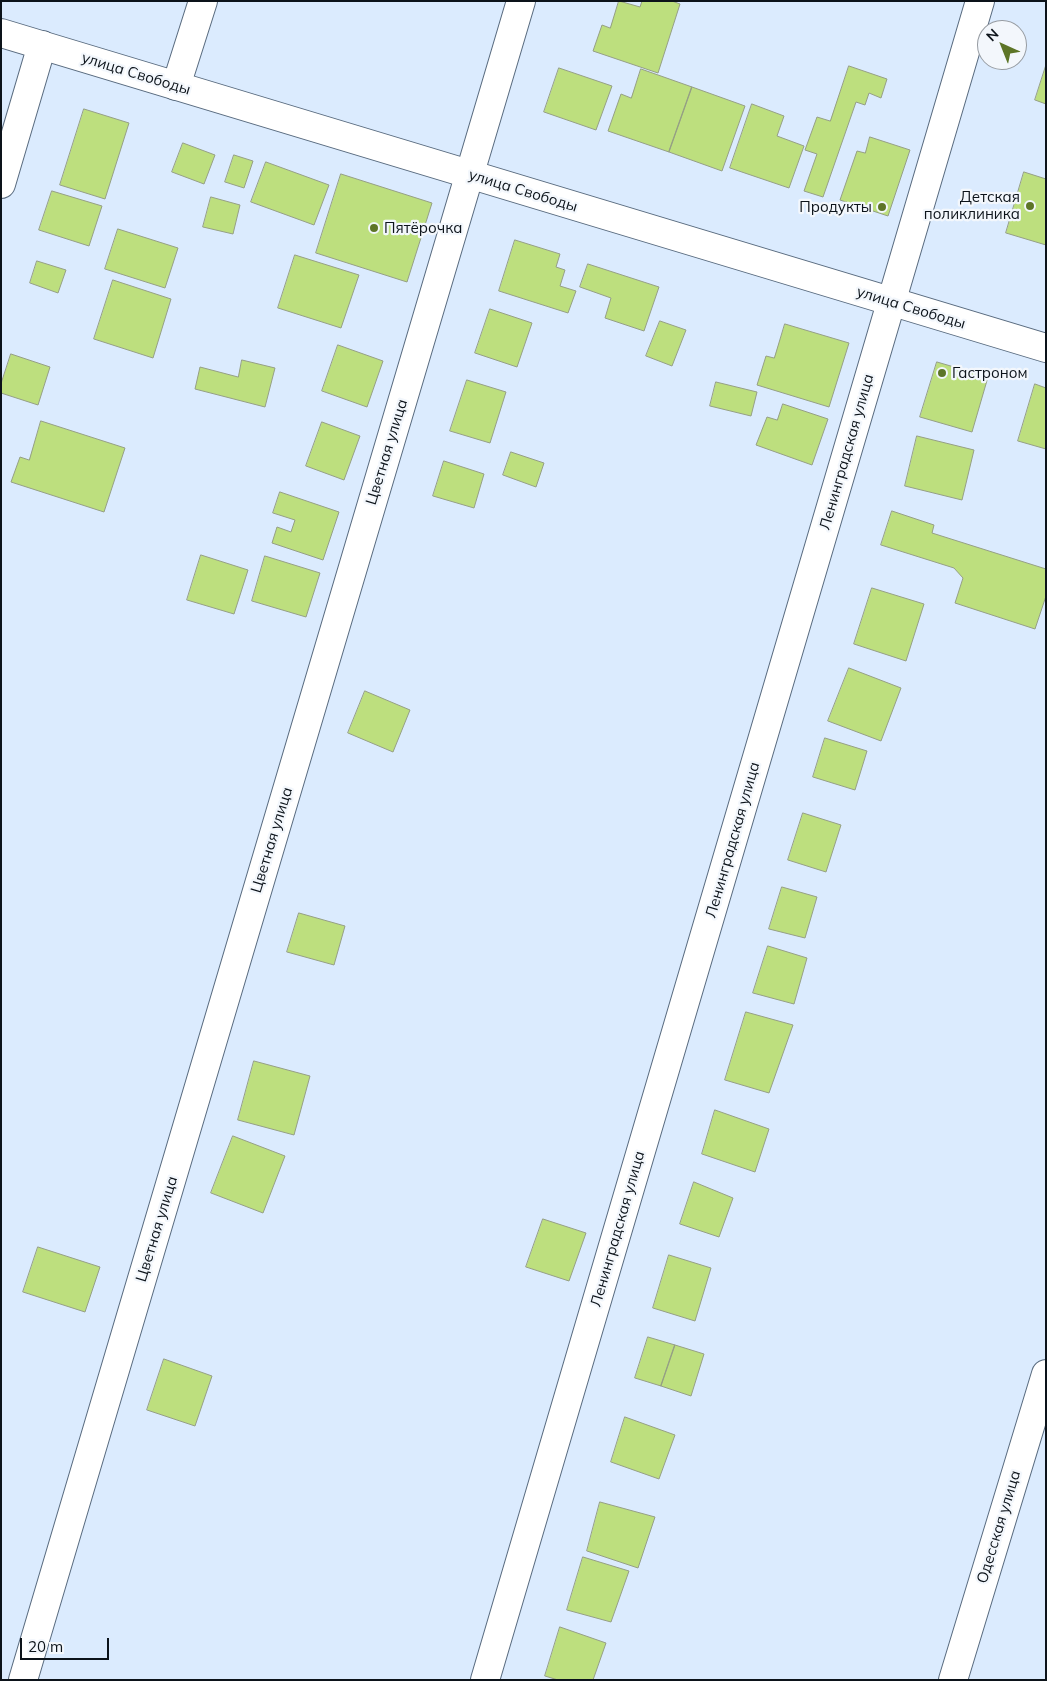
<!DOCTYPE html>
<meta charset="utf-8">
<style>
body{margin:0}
#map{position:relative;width:1047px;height:1681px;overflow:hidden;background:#dbebfe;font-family:Mulish,sans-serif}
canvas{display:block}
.frame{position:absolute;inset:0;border:2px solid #0c131a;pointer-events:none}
.north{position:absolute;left:977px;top:20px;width:50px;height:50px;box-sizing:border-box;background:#f3f7fc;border:1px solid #979ca2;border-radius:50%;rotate:316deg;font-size:14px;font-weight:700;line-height:20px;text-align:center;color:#0c131a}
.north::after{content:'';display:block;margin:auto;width:18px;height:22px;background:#5d7527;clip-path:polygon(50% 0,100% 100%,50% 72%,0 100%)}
.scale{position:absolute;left:20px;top:1638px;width:89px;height:22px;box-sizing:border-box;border:2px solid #0c131a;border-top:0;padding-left:6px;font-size:15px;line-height:18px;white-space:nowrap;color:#0c131a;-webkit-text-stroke:4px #f3f7fc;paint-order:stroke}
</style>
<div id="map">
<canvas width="1047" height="1681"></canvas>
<div class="frame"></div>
<div class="north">N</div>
<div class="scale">20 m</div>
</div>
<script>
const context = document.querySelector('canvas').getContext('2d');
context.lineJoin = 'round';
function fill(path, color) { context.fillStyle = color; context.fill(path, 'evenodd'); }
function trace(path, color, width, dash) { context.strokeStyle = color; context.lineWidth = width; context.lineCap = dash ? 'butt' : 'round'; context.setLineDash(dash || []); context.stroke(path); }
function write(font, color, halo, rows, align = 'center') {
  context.font = font + ' Mulish,sans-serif'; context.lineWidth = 4.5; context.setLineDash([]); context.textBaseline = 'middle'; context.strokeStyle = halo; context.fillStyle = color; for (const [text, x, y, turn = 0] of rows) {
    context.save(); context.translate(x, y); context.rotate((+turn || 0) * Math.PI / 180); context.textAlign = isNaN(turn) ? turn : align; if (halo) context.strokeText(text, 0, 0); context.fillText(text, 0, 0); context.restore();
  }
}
const building = new Path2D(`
 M 619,1 L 640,7 L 642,1 L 672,1 L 680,4 L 658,73 L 593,51 L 602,25 L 610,28 Z
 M 1046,65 L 1046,104 L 1035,100 Z
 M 849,66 L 887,79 L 881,98 L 869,93 L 865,105 L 856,102 L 823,197 L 804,191 L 817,154 L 805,150 L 817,117 L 830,121 Z
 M 559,68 L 612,86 L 596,130 L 544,112 Z
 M 641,69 L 692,87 L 669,152 L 608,131 L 621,94 L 631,98 Z
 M 692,87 L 745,106 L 722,171 L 669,152 Z
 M 752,104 L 784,116 L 777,136 L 804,146 L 789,188 L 730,168 Z
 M 84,109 L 129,123 L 105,199 L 60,185 Z
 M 870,137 L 910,150 L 888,216 L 840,200 L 857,151 L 865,153 Z
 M 183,143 L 215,155 L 204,184 L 172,172 Z
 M 234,155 L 253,161 L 244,188 L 225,182 Z
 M 266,162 L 329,185 L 314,225 L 251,202 Z
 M 1024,172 L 1046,179 L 1046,245 L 1006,233 Z
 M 341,174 L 432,203 L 407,282 L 316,253 Z
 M 52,191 L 102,206 L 89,246 L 39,230 Z
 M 211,197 L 240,205 L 233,234 L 203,227 Z
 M 118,229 L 178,248 L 165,288 L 105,269 Z
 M 515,240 L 560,254 L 556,267 L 565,270 L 560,286 L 576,291 L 568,313 L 499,291 Z
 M 295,255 L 359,275 L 341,328 L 278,308 Z
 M 37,261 L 66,270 L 58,293 L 30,283 Z
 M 588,264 L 659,287 L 644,331 L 605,318 L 611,298 L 580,287 Z
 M 113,280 L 171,299 L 153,358 L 94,339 Z
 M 490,309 L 532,323 L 517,367 L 475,353 Z
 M 660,321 L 686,330 L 672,366 L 646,356 Z
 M 785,324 L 849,343 L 829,407 L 757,385 L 766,356 L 774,358 Z
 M 338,345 L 383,361 L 367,407 L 322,391 Z
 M 11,354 L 50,367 L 38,405 L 1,393 L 1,384 Z
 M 242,360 L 275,368 L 265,407 L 195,389 L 200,367 L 238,377 Z
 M 937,362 L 988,377 L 972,432 L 920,417 Z
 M 467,380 L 506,392 L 490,443 L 450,431 Z
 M 716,382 L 757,392 L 751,416 L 710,406 Z
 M 1035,384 L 1046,388 L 1046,449 L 1018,441 Z
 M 783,404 L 828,419 L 812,465 L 756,445 L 767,417 L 777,420 Z
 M 41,421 L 125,448 L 104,512 L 11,482 L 20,457 L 29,460 Z
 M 322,422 L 360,436 L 344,480 L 306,466 Z
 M 917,436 L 974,450 L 962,500 L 905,486 Z
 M 511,452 L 544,463 L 536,487 L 503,475 Z
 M 444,461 L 484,474 L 474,508 L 433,496 Z
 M 280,492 L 339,512 L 323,560 L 272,543 L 277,527 L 291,532 L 295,520 L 273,513 Z
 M 892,511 L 934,525 L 932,533 L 1046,569 L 1046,596 L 1035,629 L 955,603 L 963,578 L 954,568 L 881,545 Z
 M 201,555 L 248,570 L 234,614 L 187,600 Z
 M 265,556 L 320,573 L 306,617 L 252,601 Z
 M 872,588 L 924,604 L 906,661 L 854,644 Z
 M 849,668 L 901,688 L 881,741 L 828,721 Z
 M 365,691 L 410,710 L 393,752 L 348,733 Z
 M 825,738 L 867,751 L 855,790 L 813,777 Z
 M 803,813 L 841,825 L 826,872 L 788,860 Z
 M 782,887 L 817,897 L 805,938 L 769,929 Z
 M 299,913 L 345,926 L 334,965 L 287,952 Z
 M 768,946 L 807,958 L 794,1004 L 753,993 Z
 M 746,1012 L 793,1025 L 769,1093 L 725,1080 Z
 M 254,1061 L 310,1076 L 294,1135 L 238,1120 Z
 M 715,1110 L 769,1129 L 755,1172 L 702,1154 Z
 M 233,1136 L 285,1156 L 263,1213 L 211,1193 Z
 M 694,1182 L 733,1198 L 719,1237 L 680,1224 Z
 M 543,1219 L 586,1233 L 569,1281 L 526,1267 Z
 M 38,1247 L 100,1267 L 85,1312 L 23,1292 Z
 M 669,1255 L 711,1268 L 695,1321 L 653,1308 Z
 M 648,1337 L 675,1345 L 661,1386 L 635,1378 Z
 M 675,1345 L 704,1354 L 691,1396 L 661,1386 Z
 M 164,1359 L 212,1376 L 195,1426 L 147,1410 Z
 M 625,1417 L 675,1435 L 659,1479 L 611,1462 Z
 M 600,1502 L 655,1517 L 638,1568 L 587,1551 Z
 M 583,1557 L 629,1571 L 611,1622 L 567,1610 Z
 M 560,1627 L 606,1643 L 593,1680 L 558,1680 L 545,1676 Z`);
fill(building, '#bddf7e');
trace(building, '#959f85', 1);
const street = new Path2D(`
 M 176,86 L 203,1
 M 1,184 L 42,45
 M 23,1680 L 521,1
 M 485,1680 L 980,1
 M 953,1680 L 1046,1374`);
const secondary = new Path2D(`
 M 1,33 L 1046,348`);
trace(street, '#596b7f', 30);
trace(secondary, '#596b7f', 30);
trace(street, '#fff', 28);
trace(secondary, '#fff', 28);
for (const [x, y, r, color] of [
 [1030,206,5,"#5d7527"],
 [882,207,5,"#5d7527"],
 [374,228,5,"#5d7527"],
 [942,373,5,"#5d7527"]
]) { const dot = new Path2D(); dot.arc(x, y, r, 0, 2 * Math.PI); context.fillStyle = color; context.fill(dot); trace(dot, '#f3f7fc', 2); }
write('15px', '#0c131a', '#f3f7fc', [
 ["улица Свободы",136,74,17],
 ["улица Свободы",523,191,17],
 ["улица Свободы",911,308,17],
 ["Цветная улица",387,452,-73],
 ["Ленинградская улица",847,452,-74],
 ["Цветная улица",272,840,-73],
 ["Ленинградская улица",733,840,-74],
 ["Цветная улица",157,1229,-73],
 ["Ленинградская улица",618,1229,-74],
 ["Одесская улица",999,1527,-73]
]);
write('15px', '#0c131a', '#f3f7fc', [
 ["Детская",1020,197],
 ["поликлиника",1020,214],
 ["Продукты",872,207],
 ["Пятёрочка",384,228,"left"],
 ["Гастроном",952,373,"left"]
], 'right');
</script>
